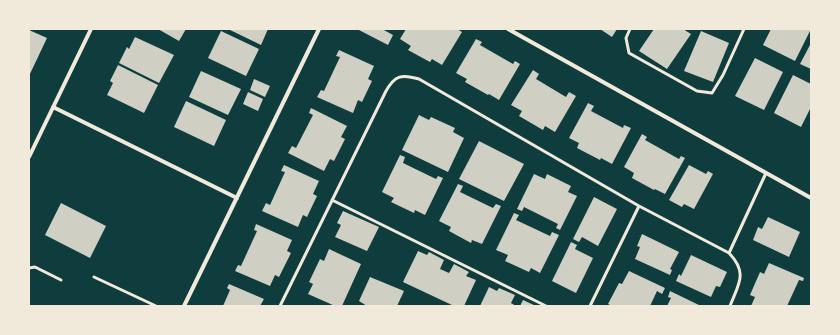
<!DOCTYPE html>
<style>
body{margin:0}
#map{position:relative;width:840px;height:335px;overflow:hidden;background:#0f3d3e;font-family:Figtree,sans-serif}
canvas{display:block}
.frame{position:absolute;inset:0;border:30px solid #f1e9da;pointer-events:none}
</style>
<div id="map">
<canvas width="840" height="335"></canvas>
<div class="frame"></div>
</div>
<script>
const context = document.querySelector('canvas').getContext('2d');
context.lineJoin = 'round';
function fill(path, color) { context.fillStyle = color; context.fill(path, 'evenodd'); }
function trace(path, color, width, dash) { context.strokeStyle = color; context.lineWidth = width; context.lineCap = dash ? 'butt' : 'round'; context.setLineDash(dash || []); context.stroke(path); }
fill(new Path2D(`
 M 158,29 L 186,29 L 179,41 Z
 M 228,29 L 268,29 L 261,45 Z
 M 357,29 L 382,29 L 393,35 L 388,45 Z
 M 406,29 L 457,29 L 462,32 L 442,65 L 432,59 L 430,62 L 408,50 L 411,46 L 400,39 Z
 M 600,29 L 617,29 L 612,37 Z
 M 654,29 L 683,29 L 691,34 L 667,69 L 639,51 Z
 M 771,29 L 811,29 L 795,61 L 763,45 Z
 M 29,30 L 47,38 L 29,76 Z
 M 221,31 L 259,49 L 246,76 L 208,58 Z
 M 701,31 L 729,43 L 713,82 L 684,71 Z
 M 135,37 L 174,55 L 159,83 L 119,63 L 127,47 L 129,49 Z
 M 476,39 L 482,42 L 480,45 L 513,64 L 515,61 L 520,64 L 499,100 L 489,94 L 488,95 L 465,82 L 467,79 L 456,73 Z
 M 811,43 L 811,69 L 800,64 Z
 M 339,50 L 374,66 L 368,79 L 372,81 L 362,102 L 358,100 L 353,113 L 317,97 L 321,90 L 324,91 L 340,57 L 336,56 Z
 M 755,58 L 783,72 L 764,110 L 735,96 Z
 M 118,65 L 158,85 L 144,113 L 107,95 L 113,83 L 110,81 Z
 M 533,70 L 539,74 L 536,79 L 566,97 L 569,92 L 576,96 L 555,132 L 545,126 L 543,130 L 519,116 L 522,111 L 511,105 Z
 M 201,71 L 241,89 L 228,115 L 189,97 Z
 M 793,75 L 811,84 L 811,107 L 801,127 L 774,113 Z
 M 254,79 L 270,86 L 265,97 L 250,90 Z
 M 248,92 L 263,99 L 258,111 L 243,104 Z
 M 186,101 L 226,120 L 214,146 L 174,127 Z
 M 588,103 L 594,106 L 591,111 L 623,128 L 624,125 L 631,128 L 612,164 L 601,158 L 600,160 L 577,148 L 579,143 L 569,138 Z
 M 311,108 L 347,126 L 341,137 L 345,139 L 334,161 L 330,159 L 324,171 L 288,153 L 292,146 L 296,148 L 313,115 L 309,113 Z
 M 419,115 L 429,120 L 431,117 L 455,128 L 453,132 L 464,138 L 448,172 L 402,150 Z
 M 642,134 L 647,137 L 645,140 L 679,159 L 681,156 L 685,158 L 665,194 L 655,189 L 654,190 L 632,178 L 634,173 L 624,167 Z
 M 479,141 L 524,164 L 504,201 L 459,179 Z
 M 400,155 L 405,157 L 403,163 L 436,179 L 438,176 L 443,178 L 425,215 L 415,210 L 414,213 L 391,202 L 394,198 L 382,192 Z
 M 284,165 L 319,181 L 313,194 L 317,196 L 307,217 L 303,215 L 298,227 L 262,211 L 266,203 L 270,205 L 285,172 L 281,171 Z
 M 689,165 L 706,174 L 708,171 L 713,174 L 694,209 L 684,204 L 682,207 L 669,200 Z
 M 534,174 L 545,179 L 547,174 L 571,186 L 568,192 L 577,196 L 560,230 L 556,228 L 558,224 L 524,207 L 522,211 L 517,209 Z
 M 458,184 L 463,186 L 460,192 L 493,208 L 496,204 L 501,206 L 482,244 L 472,240 L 471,243 L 449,231 L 451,227 L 439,221 Z
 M 594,197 L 617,209 L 598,246 L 582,237 L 579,242 L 573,239 Z
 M 61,203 L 106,226 L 90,258 L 45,235 Z
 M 343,211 L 379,227 L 367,251 L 335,237 L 341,225 L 337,223 Z
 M 514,213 L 519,215 L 516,220 L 550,236 L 552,232 L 559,235 L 540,273 L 531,268 L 529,272 L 505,261 L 508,255 L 496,250 Z
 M 768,217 L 800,232 L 789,257 L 753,240 L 758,227 L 762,229 Z
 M 256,224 L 292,240 L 287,251 L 291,253 L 279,277 L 275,275 L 270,286 L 235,271 L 238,265 L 241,266 L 257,231 L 254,230 Z
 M 642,234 L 679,252 L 670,269 L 672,270 L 670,275 L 635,259 L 640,247 L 637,246 Z
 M 571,242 L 577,245 L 575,249 L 593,258 L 576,293 L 552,281 Z
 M 329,249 L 361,264 L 342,306 L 335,306 L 308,294 L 313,284 L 309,282 L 320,259 L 324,261 Z
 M 418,251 L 427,255 L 429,252 L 444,260 L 440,269 L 449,273 L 454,264 L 469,272 L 466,276 L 476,280 L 464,306 L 454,306 L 403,282 Z
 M 691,255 L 727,272 L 720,287 L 716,286 L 711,297 L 676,281 L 679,274 L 681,276 Z
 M 769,263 L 804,278 L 803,281 L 799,280 L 787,306 L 751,306 L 755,297 L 750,295 L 760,272 L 764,274 Z
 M 629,271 L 665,288 L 662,294 L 657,291 L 650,306 L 612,306 L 608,304 L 619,283 L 622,284 Z
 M 370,277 L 404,291 L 397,306 L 367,306 L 359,301 Z
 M 229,284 L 264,299 L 260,306 L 223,306 L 230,290 L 227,288 Z
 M 489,287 L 497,291 L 499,288 L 515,295 L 511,303 L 516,306 L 480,306 Z
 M 670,291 L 701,306 L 667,306 L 671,298 L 668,297 Z
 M 523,300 L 536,306 L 520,306 Z`), '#cfcfc3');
trace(new Path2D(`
 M 630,29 L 626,38 L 629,53 L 697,91 L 712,93 L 723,75 L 744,29
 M 332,200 L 546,306
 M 729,253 L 766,173
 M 29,268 L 35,267 L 61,280
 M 94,277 L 156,306
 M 280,306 L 386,91 C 395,75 402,74 419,79 L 639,206 L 729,253 C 748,273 739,283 730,306
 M 590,306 L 639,206`), '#f1e9da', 3);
trace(new Path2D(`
 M 508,29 L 811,198
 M 53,107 L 237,198
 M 29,157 L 91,29
 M 184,306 L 319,29`), '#f1e9da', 4);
</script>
